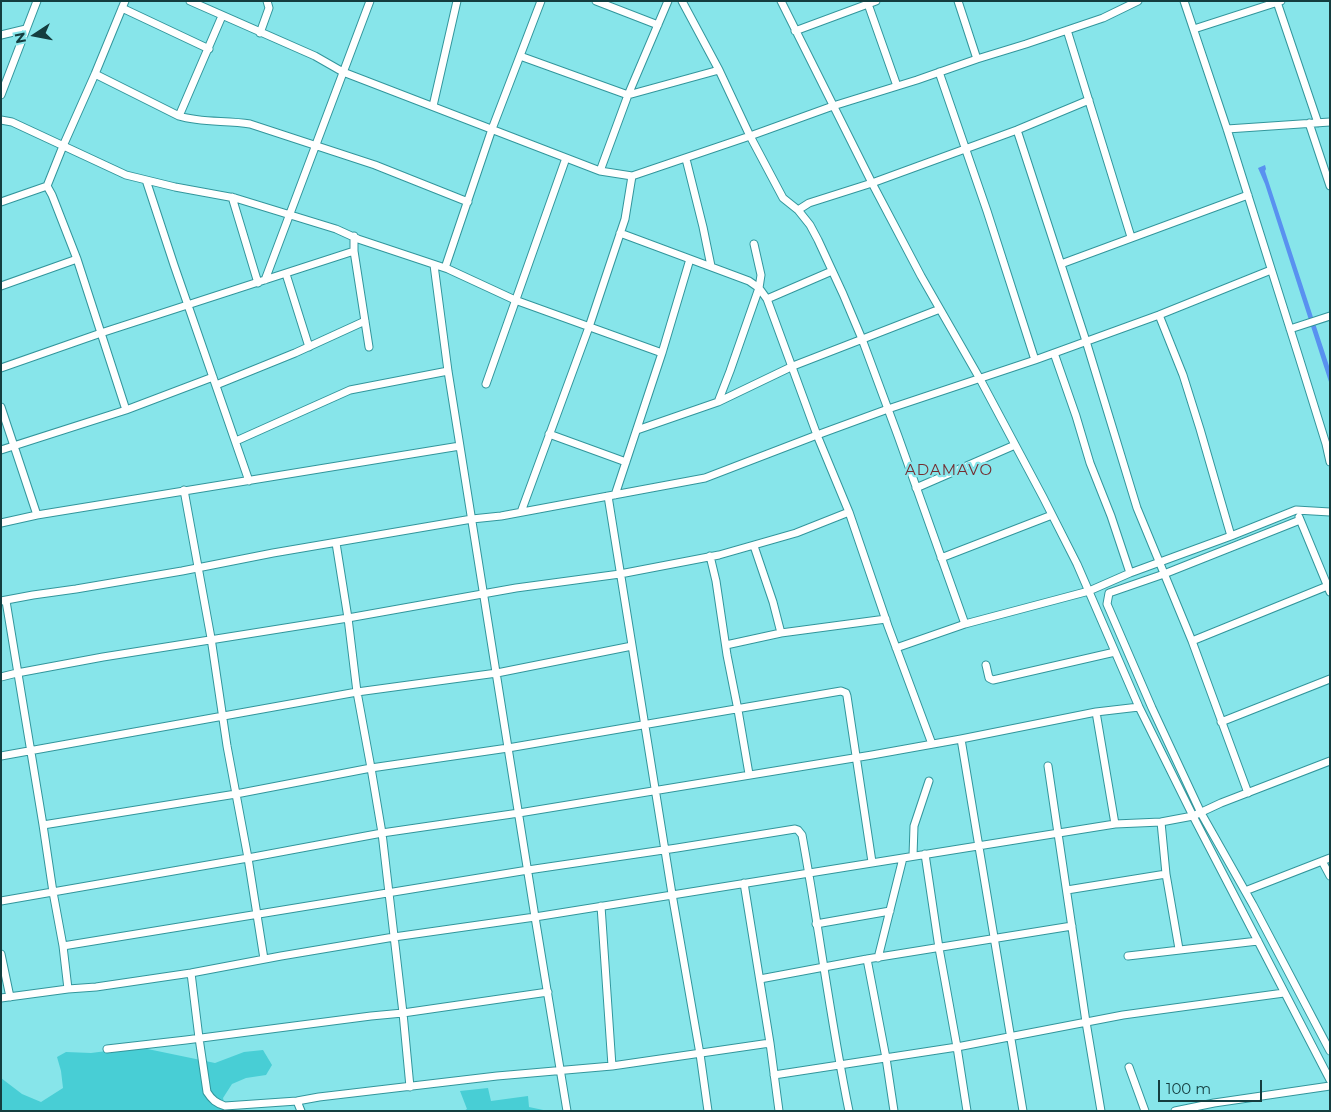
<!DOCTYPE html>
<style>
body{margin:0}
#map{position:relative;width:1331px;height:1112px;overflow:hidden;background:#87e5ea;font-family:Montserrat,sans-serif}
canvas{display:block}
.frame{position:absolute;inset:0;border:2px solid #143d3f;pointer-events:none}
.north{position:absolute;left:10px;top:10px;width:50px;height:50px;-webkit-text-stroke:4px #87e5ea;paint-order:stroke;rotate:259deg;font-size:14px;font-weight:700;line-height:20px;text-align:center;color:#143d3f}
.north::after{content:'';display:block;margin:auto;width:18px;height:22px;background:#143d3f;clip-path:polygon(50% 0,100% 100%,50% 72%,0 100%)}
.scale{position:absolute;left:1158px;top:1080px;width:104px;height:22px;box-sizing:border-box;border:2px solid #143d3f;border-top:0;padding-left:6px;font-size:15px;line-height:18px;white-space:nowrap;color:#143d3f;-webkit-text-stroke:4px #87e5ea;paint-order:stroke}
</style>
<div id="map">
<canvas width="1331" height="1112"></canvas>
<div class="frame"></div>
<div class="north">N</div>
<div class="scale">100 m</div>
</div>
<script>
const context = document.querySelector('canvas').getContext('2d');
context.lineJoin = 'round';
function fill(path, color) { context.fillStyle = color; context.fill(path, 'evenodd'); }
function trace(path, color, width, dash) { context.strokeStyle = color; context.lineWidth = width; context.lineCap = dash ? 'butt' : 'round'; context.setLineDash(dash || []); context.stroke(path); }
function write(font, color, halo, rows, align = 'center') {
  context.font = font + ' Montserrat,sans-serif'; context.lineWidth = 4.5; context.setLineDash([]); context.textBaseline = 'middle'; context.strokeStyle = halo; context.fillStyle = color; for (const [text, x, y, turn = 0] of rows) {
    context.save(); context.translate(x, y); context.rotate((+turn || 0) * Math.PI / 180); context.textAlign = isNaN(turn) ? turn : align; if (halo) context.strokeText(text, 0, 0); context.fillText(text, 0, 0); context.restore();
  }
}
fill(new Path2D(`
 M 138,1047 L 215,1063 L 244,1052 L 263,1050 L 272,1065 L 266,1075 L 246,1078 L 232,1084 L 223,1098 L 226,1111 L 1,1111 L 1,1078 L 22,1094 L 41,1102 L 63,1088 L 61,1071 L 57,1057 L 66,1052 L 91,1053 Z
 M 488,1088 L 491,1101 L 528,1096 L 529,1107 L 548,1111 L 464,1111 L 467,1109 L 460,1091 Z`), '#48ced5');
fill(new Path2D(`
 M 1265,165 L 1266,169 L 1265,171 L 1330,369 L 1330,385 L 1265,184 L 1258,168 Z`), '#5991f0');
const street = new Path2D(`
 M 190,1 L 315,56 L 343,72 L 600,171 L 632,176 L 750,136 L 833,106 L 917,80 L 977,59 L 1026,44 L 1103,18 L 1138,1
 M 596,1 L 658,25
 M 682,1 L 719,70 L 750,136 L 783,198 L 798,210 L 809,203 L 872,183 L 1017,130 L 1089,100
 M 781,1 L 872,183 L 921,276 L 980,379 L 1043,497 L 1077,564 L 1139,707 L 1193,816 L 1330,1080
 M 958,1 L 977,59
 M 1184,1 L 1227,129 L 1298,354 L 1326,444 L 1330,462
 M 1277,2 L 1318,123
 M 868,4 L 897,86
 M 122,8 L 209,49
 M 1194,29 L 1281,1
 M 1067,30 L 1131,237
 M 795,31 L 876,1
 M 260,33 L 269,8 L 267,1
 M 1,35 L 26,29
 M 520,56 L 628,95 L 719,70
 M 939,72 L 987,211 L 1035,360
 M 95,74 L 179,116 C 201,123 227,120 250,124 L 375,165 L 468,202
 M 1,95 L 37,1
 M 433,106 L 457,1
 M 179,116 L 222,16
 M 1,120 L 12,122 L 126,175 L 175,187 L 235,198 L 336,229 L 358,239 L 448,269 L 515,300 L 662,353
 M 1309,123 L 1330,186
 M 1227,129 L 1330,122
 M 1017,130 L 1086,341 L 1137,508 L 1192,641 L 1248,793
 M 686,159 L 703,227 L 711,266
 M 600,171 L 628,95 L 668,1
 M 146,180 L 174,265 L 249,481
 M 47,186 L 63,146 L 95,74 L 125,1
 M 232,197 L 258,283
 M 1,202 L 47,186 L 52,195 L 77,259 L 126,410
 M 798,210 L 810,225 L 818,240 L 843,294 L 862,339 L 898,436 L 965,624
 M 620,233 L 749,281 L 759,288 L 767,299 L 817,435 L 849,512 L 888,626 L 932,744
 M 354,236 L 354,251 L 369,347
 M 1061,264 L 1248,195
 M 434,265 L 448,371 L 535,917 L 567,1111
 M 445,268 L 492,129 L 541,1
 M 286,274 L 309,347
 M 265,280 L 370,1
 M 1,286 L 77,259
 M 767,299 L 832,271
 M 1159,315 L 1183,375 L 1200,429 L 1231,536
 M 1290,329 L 1330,316
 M 1054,353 L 1076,416 L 1090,463 L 1111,516 L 1130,573
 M 1,368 L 104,332 L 354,251
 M 486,384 L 566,158
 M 216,385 L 295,353 L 365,321
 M 718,402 L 730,371 L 759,288 L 761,275 L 754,244
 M 1,407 L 37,515
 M 637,430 L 718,402 L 793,366 L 940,309
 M 549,434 L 626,462
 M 236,441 L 350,390 L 448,371
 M 1,450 L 126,410 L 213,377
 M 916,488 L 1015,445
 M 184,490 L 211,638 L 227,746 L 248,858 L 264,959
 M 615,495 L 662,353 L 690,259
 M 608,496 L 672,894 L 700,1054 L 708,1111
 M 521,512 L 589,327 L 625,219 L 632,176
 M 1299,517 L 1330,592
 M 1300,520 L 1164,574 L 1109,593 L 1107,604 L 1152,708 L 1201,813 L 1253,905 L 1330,1051
 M 1,523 L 37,515 L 460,446
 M 336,543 L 348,618 L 357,692 L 371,768 L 382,833 L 403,1013 L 410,1087
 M 754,546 L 773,602 L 781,633
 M 710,556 L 716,581 L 727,655 L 738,710 L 749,774
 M 941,558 L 1052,515
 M 1,601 L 33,595 L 76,589 L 182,571 L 273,553 L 472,519 L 501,516 L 705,478 L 817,435 L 888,409 L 1035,360 L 1159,315 L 1271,270
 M 6,601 L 43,825 L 53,892 L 63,946 L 68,989
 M 1192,641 L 1330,585
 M 726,645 L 781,633 L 886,619
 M 896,648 L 965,624 L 1089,591 L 1130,573 L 1231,536 L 1296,510 L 1330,512
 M 986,665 L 989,678 L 993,680 L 1115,652
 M 1,677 L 17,673 L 103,657 L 348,618 L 516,588 L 620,574 L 719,555 L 796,533 L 849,512
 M 1096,712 L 1115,824
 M 1221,722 L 1330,679
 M 961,739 L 1023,1111
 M 1,756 L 357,692 L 497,673 L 632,646
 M 1048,766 L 1086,1022 L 1101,1111
 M 1161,822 L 1166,874 L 1179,949
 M 43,825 L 236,794 L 371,768 L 508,748 L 841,691 L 846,693 L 847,696 L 872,862
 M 925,854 L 939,948 L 957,1047 L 967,1111
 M 913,856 L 914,826 L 929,781
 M 1322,861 L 1330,876
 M 744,883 L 770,1043 L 779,1111
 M 1067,890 L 1166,874
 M 1245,891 L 1330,858
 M 1,901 L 248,858 L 382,833 L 519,813 L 872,755 L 961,739 L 1096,712 L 1139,707
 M 601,906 L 612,1066
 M 816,924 L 890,911
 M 63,946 L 528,870 L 677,848 L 795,829 L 798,830 L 802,835 C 819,927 830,1019 849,1111
 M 1,954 L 10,997
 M 1128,956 L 1258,941
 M 878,958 L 903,858
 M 867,959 L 886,1058 L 894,1111
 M 191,973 L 199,1038 L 207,1092 C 212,1100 216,1103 225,1106 L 297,1101 L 319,1097 L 497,1076 L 612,1066 L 770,1043
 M 760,979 L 867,959 L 1072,926
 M 1,998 L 68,989 L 96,987 L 191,973 L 281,956 L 394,937 L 535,917 L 1115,824 L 1161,822 L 1193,816 L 1221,803 L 1330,761
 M 107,1049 L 186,1040 L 371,1016 L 403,1013 L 548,992
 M 1129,1067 L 1145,1111
 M 774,1075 L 957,1047 L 1123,1015 L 1284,993
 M 297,1101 L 301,1111
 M 1175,1111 L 1214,1103 L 1330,1086`);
trace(street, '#32969c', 9);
trace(street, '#fff', 7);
context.letterSpacing = '1px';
write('15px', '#752e31', '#87e5ea', [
 ["ADAMAVO",949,471]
]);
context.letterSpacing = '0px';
</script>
